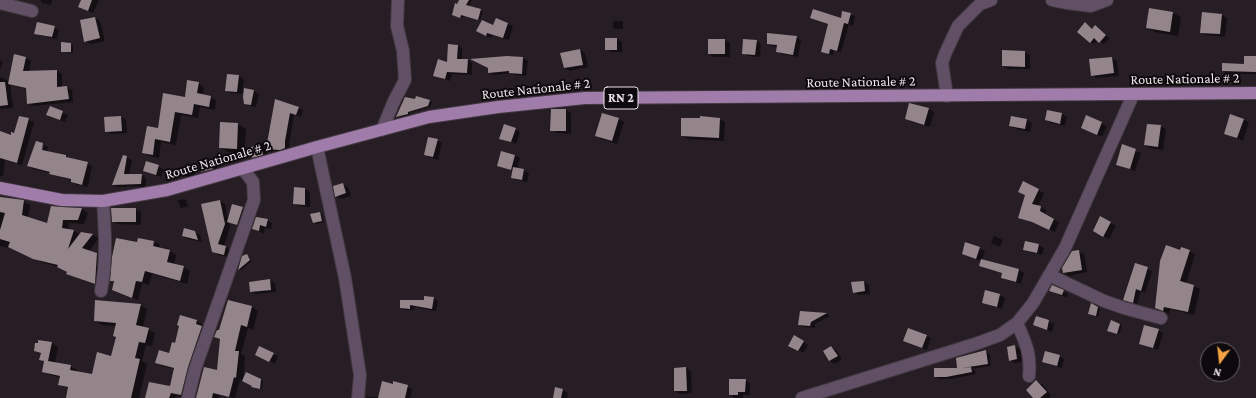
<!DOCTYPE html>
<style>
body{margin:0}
#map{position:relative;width:1256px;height:398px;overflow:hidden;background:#271d25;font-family:"Crimson Pro",serif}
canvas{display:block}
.north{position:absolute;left:1200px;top:342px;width:40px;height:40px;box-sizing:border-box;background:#0d090c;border:1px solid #666165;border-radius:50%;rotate:195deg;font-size:11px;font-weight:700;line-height:16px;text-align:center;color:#ece5ea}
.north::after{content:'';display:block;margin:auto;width:14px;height:18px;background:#f4a344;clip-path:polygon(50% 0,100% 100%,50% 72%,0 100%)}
</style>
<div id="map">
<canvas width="1256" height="398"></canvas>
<div class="north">N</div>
</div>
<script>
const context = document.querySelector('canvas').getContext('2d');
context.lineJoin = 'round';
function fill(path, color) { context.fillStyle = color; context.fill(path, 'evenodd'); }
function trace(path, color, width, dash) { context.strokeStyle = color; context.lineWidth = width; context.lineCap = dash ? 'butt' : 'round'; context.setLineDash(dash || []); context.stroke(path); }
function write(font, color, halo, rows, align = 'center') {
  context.font = font + ' "Crimson Pro",serif'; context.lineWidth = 4; context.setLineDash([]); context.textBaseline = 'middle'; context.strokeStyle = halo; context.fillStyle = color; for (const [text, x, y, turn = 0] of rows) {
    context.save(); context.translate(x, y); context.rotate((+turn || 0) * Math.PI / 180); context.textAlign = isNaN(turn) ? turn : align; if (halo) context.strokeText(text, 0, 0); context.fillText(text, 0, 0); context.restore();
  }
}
fill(new Path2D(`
 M 41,0 L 52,0 L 51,5 L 43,3 L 41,2 Z
 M 82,0 L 99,0 L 93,13 L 79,7 Z
 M 460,0 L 472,0 L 468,7 L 483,11 L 480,20 L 464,16 L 463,18 L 455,15 L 457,5 Z
 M 1150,9 L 1173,13 L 1181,17 L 1178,36 L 1155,32 L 1147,28 Z
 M 843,12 L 855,16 L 853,26 L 849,24 L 841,52 L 834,51 L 833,55 L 827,54 L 822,51 L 829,25 L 816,20 L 841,19 Z
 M 1222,15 L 1227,18 L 1225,37 L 1206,35 L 1201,32 Z
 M 95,18 L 100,21 L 105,41 L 91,44 L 85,41 Z
 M 496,20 L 513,26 L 509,40 L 492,35 L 491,38 L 483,34 L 494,27 Z
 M 613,21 L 621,21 L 623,22 L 623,29 L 616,29 L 613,28 Z
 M 1085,24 L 1093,29 L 1096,27 L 1110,38 L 1104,44 L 1098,40 L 1094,44 L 1090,42 Z
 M 54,27 L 59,30 L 57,39 L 41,36 L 36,33 Z
 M 796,37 L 801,40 L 798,57 L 781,54 L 777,51 L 778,47 L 772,46 L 768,44 Z
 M 606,39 L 617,39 L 622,42 L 622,52 L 611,52 L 606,49 Z
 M 725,40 L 730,43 L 730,57 L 714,57 L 709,54 Z
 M 756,41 L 761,44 L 760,57 L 748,56 L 743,53 Z
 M 62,43 L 73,45 L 73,53 L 62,51 Z
 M 458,46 L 462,48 L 462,60 L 468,60 L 472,63 L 472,75 L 452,74 L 450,81 L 435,75 L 448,63 Z
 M 580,50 L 585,53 L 588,67 L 570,71 L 564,68 Z
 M 1003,51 L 1025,52 L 1030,55 L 1030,69 L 1008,69 L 1003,66 Z
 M 15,56 L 26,58 L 31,61 L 29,72 L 57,71 L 62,74 L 62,88 L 66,87 L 72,90 L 73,102 L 33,106 L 28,103 L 27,89 L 14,86 L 10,84 L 13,108 L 2,109 L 0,108 L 0,77 L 9,81 Z
 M 1256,57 L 1256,74 L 1228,74 L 1223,71 L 1245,65 Z
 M 523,58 L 528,61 L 526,76 L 515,75 L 512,73 L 494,75 L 489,72 Z
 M 1112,58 L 1117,61 L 1119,76 L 1097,78 L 1092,75 Z
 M 0,60 L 3,62 L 0,69 Z
 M 228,75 L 239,76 L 244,79 L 242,94 L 231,93 L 226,90 Z
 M 198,83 L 204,87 L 203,96 L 210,97 L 216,100 L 215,110 L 200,107 L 198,118 L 181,115 L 176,145 L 161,142 L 159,158 L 149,156 L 143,152 L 159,129 Z
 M 245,89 L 254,91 L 259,94 L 256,107 L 250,106 L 245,103 Z
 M 416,97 L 432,102 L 430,107 L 409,113 L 410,115 L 399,117 L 397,116 L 415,101 Z
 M 276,100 L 303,110 L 301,117 L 294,115 L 289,144 L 290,151 L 285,152 L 272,151 L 267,149 Z
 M 50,107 L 68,115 L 65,122 L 47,115 Z
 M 929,109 L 934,112 L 930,127 L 911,122 L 906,119 Z
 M 566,110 L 571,113 L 571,134 L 557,133 L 551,130 Z
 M 1048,111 L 1062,114 L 1067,117 L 1065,126 L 1051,123 L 1046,120 Z
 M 20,117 L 34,122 L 22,165 L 5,160 L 3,176 L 0,176 L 0,132 L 11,136 L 15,134 Z
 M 121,117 L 126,120 L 127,133 L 111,134 L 106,131 L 105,118 Z
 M 701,117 L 720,119 L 725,122 L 724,141 L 687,139 L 682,136 L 701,119 Z
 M 1012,117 L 1027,120 L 1032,123 L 1030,132 L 1016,129 L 1010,126 Z
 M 1087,117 L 1107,126 L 1102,137 L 1088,130 Z
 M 618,119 L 624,122 L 617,144 L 601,139 L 596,136 Z
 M 1244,120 L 1249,122 L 1243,141 L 1225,133 Z
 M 238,124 L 246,129 L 244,153 L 228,152 L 220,148 Z
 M 1160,126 L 1166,129 L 1163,150 L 1150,148 L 1145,145 Z
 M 515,129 L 520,132 L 516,144 L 501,138 Z
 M 437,140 L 442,143 L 438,160 L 425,155 Z
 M 42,144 L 42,155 L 44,145 L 48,147 L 47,152 L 66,156 L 71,159 L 87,163 L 92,166 L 88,187 L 77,185 L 72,182 L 72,180 L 56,176 L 50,173 L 33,169 L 28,166 Z
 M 261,146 L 266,149 L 268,157 L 258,160 L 253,157 Z
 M 1123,146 L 1141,153 L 1135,171 L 1117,164 Z
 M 515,155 L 520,158 L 517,169 L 523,170 L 529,173 L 527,182 L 517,180 L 512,178 L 513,171 L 498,166 Z
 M 126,157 L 132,160 L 129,175 L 141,175 L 146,178 L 146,187 L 127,186 L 127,187 L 118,187 L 113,185 Z
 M 212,162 L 217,165 L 218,172 L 207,175 L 202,172 L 202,163 Z
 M 158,166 L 163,169 L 161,177 L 144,171 Z
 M 191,169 L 194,170 L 195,176 L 188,178 L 186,176 L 184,171 Z
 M 1024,183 L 1044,193 L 1038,206 L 1046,210 L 1045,215 L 1059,222 L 1055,232 L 1020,217 L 1026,195 Z
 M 342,184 L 348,187 L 351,196 L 341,199 L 336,196 Z
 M 304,189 L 310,192 L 310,207 L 299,206 L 294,203 Z
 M 0,198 L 23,201 L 30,205 L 28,218 L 47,224 L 62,208 L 82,209 L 88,213 L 84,224 L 69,223 L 68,230 L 74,231 L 80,235 L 81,233 L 93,235 L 99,238 L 89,251 L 104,258 L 101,287 L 74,277 L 68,274 L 68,272 L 59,267 L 41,262 L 10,248 L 0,246 Z
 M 184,199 L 186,200 L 188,206 L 182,208 L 180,207 L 178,200 Z
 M 220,201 L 225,204 L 228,221 L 233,205 L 248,211 L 242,228 L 229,222 L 230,227 L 224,246 L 231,250 L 229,257 L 218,255 L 213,251 Z
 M 112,209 L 136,209 L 141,212 L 141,225 L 118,224 L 113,221 Z
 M 320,213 L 322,214 L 324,222 L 316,224 L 314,223 Z
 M 1101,218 L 1116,226 L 1109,239 L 1094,231 Z
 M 267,220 L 272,223 L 271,229 L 265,228 L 264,234 L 253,229 Z
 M 194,232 L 200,235 L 202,242 L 188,239 L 183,236 Z
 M 994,236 L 1003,240 L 1000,247 L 991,243 Z
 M 153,242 L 153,252 L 155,242 L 160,245 L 159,249 L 170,251 L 176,255 L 174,265 L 183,267 L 190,271 L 187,284 L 152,274 L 149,285 L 142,283 L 138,300 L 113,290 L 115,282 L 111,280 L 138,243 L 154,242 L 155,242 Z
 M 966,243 L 985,251 L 982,261 L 1019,270 L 1024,273 L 1021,284 L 1006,280 L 1002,278 L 1003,273 L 985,268 L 980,265 L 981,261 L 963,254 Z
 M 1039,245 L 1044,248 L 1042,255 L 1029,252 L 1024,250 Z
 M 1078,251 L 1084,254 L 1087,272 L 1069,276 L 1064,273 Z
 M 1181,251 L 1189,251 L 1195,254 L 1186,284 L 1194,286 L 1200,289 L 1194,315 L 1170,309 L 1169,314 L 1156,308 Z
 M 247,255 L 252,261 L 241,270 L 239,269 Z
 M 1135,264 L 1152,271 L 1145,293 L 1141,291 L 1137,304 L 1124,299 Z
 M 269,280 L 275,283 L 276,292 L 256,294 L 251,291 Z
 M 864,282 L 869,285 L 870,294 L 859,295 L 854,292 Z
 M 1050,290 L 1063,291 L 1068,294 L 1067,298 Z
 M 1000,295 L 1005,298 L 1002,309 L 988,305 L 983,302 Z
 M 425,297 L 434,298 L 438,301 L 436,311 L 414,307 L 414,310 L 405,310 L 401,308 L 401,301 L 425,301 Z
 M 229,302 L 252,307 L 258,311 L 253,330 L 248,328 L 241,354 L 245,356 L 243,381 L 240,380 L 235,398 L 219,396 L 219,398 L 197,398 L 218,371 L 221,340 L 215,337 L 220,332 Z
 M 1091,304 L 1100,309 L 1098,317 L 1089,314 Z
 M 141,305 L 147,309 L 143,327 L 155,333 L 152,346 L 146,345 L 142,361 L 147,364 L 139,398 L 67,398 L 69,389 L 60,385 L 61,378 L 50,375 L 43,371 L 45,362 L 41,360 L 42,355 L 35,351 L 52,343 L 58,347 L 55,363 L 70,366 L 77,370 L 77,372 L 92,375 L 112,357 L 117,337 L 116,326 L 102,325 L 95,321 Z
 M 801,312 L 827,314 L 830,316 L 815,324 L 815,328 L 804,327 L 799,325 Z
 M 181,316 L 197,321 L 203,325 L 203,327 L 208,330 L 186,398 L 177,396 L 176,398 L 146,398 L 170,388 L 175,369 L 162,366 L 156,362 L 170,354 L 175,344 L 180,326 Z
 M 1037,317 L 1054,324 L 1052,332 L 1034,325 Z
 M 1120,324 L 1122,326 L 1119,334 L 1111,332 Z
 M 1158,330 L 1163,333 L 1158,350 L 1140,343 Z
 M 926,336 L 931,338 L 927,350 L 909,343 Z
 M 795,337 L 808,345 L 803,353 L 790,345 Z
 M 1015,346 L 1020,349 L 1022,362 L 1015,363 L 1010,360 Z
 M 831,347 L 836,350 L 842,359 L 835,364 L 830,361 Z
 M 985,351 L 990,354 L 991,366 L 972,369 L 975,371 L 976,374 L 951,379 L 939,379 L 935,377 L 958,369 Z
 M 273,354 L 278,356 L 275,364 L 261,357 Z
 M 1059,356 L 1064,359 L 1062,368 L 1049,364 L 1043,361 Z
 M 686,368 L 691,371 L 692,393 L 680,394 L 675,391 Z
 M 247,373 L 263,381 L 262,389 L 252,387 Z
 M 745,380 L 750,383 L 750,395 L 743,395 L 743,398 L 735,398 L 730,395 Z
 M 1036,381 L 1042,384 L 1051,395 L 1049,398 L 1034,398 Z
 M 394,382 L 412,389 L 410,398 L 366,398 L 367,397 L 379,397 L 393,385 Z
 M 562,390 L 568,393 L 567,398 L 554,398 Z`), '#0007');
fill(new Path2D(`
 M 81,0 L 92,0 L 88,11 L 78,7 Z
 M 459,0 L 469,0 L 466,5 L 481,9 L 478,20 L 461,15 L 460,18 L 452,15 L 455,3 L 457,4 Z
 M 1149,8 L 1173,12 L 1170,32 L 1146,28 Z
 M 813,9 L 841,18 L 842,11 L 851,13 L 848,24 L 844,23 L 837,51 L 830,49 L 829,54 L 821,52 L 828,24 L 810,18 Z
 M 1202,12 L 1222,14 L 1220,34 L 1200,33 Z
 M 95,17 L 100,38 L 84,42 L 80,20 Z
 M 496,18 L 508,23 L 503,38 L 487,33 L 486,36 L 476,31 L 482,20 L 493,25 Z
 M 37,22 L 55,26 L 52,37 L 34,34 Z
 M 1085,22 L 1092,29 L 1095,25 L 1106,35 L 1099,43 L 1094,38 L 1090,43 L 1077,32 Z
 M 767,33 L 797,36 L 793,55 L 776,52 L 777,45 L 767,44 Z
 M 605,38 L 617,38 L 617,50 L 605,50 Z
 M 708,39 L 725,39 L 725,54 L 708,54 Z
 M 743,39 L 757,40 L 755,55 L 742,54 Z
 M 61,42 L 71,43 L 71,52 L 61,52 Z
 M 448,44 L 458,45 L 457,59 L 468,59 L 467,73 L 447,72 L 445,79 L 433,76 L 438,59 L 447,62 Z
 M 580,49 L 583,65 L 564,68 L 560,53 Z
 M 1002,50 L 1025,51 L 1025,67 L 1002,66 Z
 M 14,54 L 26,57 L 23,71 L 57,70 L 57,87 L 67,86 L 69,99 L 27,104 L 26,88 L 8,84 Z
 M 507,56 L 523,57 L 522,74 L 509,73 L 509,71 L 488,73 L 488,68 L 470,59 Z
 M 1244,56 L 1256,56 L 1256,72 L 1222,71 L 1222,63 L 1244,64 Z
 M 1112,57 L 1114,73 L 1091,76 L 1089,59 Z
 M 227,74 L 239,75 L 237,92 L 225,91 Z
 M 187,80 L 199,82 L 197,93 L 211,96 L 209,107 L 194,104 L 192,115 L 175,112 L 170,142 L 155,139 L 153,155 L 142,153 L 147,126 L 158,128 L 163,93 L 185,97 Z
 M 0,82 L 5,82 L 8,105 L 0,106 Z
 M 244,88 L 254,90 L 251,105 L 244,104 L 243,97 Z
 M 416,96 L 430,100 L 428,106 L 408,112 L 408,114 L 396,117 L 405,97 L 415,99 Z
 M 275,99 L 299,107 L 296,115 L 290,113 L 285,141 L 285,148 L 280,150 L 266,149 Z
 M 909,103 L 929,108 L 924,125 L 905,119 Z
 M 50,106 L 63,111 L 60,120 L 46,115 Z
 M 551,109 L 566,109 L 566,131 L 550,131 Z
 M 1047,110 L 1062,113 L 1060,124 L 1045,120 Z
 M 602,113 L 619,118 L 612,141 L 595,136 Z
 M 1230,114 L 1244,119 L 1237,138 L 1224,134 Z
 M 1086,115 L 1102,122 L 1097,135 L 1081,128 Z
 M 19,116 L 29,118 L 17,163 L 0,158 L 0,131 L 11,135 L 11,132 L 14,133 Z
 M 121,116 L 122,131 L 105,132 L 104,117 Z
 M 700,116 L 720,118 L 719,138 L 681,136 L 681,118 L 700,118 Z
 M 1011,116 L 1027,119 L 1025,129 L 1009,126 Z
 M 220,122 L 238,123 L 237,149 L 219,148 Z
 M 504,124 L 516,128 L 511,142 L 499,139 Z
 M 1147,124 L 1161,125 L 1158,147 L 1144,145 Z
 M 428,137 L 438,139 L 433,157 L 424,155 Z
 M 36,141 L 43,143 L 42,150 L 66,155 L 66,157 L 88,162 L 82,185 L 71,182 L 71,179 L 49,174 L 50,172 L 27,166 Z
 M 1122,144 L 1136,149 L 1130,169 L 1116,165 Z
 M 261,145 L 263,155 L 252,158 L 251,147 Z
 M 501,151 L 515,155 L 511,170 L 497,166 Z
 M 123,155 L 127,156 L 124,174 L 142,174 L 141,184 L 112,185 Z
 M 146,161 L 159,165 L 156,175 L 143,171 Z
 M 212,161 L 213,169 L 201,172 L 200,162 Z
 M 513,167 L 524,169 L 522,180 L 511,178 Z
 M 1023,181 L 1039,189 L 1032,204 L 1041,206 L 1040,211 L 1054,219 L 1049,230 L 1032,222 L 1018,218 L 1025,195 L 1018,192 Z
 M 343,183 L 346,193 L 335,197 L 333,186 Z
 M 294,187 L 305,188 L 305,205 L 293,204 Z
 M 0,197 L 24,200 L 22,215 L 47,223 L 51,206 L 62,207 L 82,208 L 78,220 L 63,220 L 62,228 L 74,230 L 68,249 L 81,232 L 93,234 L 82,248 L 97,253 L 95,284 L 66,274 L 67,272 L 57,267 L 58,265 L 33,259 L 8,247 L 10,242 L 0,239 L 0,230 L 5,213 L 0,212 Z
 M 220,200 L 225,224 L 218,244 L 226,246 L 224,255 L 212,252 L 201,204 Z
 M 232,204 L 243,207 L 237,225 L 227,222 Z
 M 111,208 L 136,208 L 136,222 L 112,222 Z
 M 320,212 L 322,221 L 313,223 L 310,214 Z
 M 1100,216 L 1111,222 L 1103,237 L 1093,231 Z
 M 256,217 L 268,219 L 266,227 L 260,225 L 259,231 L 252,229 Z
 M 184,228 L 195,231 L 198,240 L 182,236 Z
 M 116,238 L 137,242 L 138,238 L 154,241 L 153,246 L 170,250 L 167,262 L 184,266 L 180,281 L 145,271 L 142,282 L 136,281 L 132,298 L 112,290 L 114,281 L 110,281 L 112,257 Z
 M 1025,241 L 1039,244 L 1037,253 L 1023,250 Z
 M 965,242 L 980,247 L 976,259 L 962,254 Z
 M 1166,245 L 1180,250 L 1181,247 L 1190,250 L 1180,281 L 1194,285 L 1188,312 L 1164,307 L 1163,311 L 1155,308 L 1160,261 Z
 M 1079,250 L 1082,270 L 1063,273 L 1062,268 L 1072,251 Z
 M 247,254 L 250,260 L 238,270 L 242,256 Z
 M 981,259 L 1019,269 L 1016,282 L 1001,278 L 1002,273 L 979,266 Z
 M 1135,263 L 1148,267 L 1141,291 L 1136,289 L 1133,303 L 1123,300 Z
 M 270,279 L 271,290 L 250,292 L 249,282 Z
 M 864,281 L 865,291 L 853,293 L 851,282 Z
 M 1052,285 L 1064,290 L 1062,295 L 1049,291 Z
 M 985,290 L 1000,294 L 997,307 L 982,303 Z
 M 424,296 L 434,297 L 432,309 L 410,305 L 410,309 L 400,308 L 400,300 L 424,300 Z
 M 95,300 L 141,304 L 136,325 L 149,328 L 145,343 L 139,342 L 135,358 L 140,359 L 131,398 L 66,398 L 68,387 L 58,385 L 60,376 L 42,372 L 44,361 L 39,360 L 41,353 L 34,351 L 35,343 L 38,343 L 38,340 L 52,342 L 48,361 L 71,365 L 70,370 L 92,374 L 97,352 L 111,356 L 116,337 L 113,336 L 116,323 L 94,321 Z
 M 228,300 L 252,306 L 247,327 L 241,325 L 235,351 L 239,351 L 236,378 L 234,377 L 229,397 L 213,393 L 212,398 L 196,398 L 204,367 L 217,370 L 220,339 L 214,337 L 217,330 L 219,330 Z
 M 1091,303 L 1098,307 L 1096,316 L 1088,314 Z
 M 800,311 L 827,313 L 811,322 L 810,326 L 798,325 Z
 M 180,315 L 197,320 L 196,324 L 202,326 L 188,367 L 181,395 L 171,393 L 169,398 L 145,398 L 149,382 L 170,386 L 174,368 L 155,363 L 159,350 L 169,353 L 172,342 L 175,343 L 179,326 L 177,325 Z
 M 1036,316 L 1049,320 L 1047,330 L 1033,325 Z
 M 1111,320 L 1120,324 L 1117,334 L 1107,331 Z
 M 1144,325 L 1159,329 L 1153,348 L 1139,344 Z
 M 908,328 L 927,335 L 922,348 L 903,341 Z
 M 794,335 L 804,341 L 798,351 L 788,346 Z
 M 1015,345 L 1017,359 L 1009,361 L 1007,347 Z
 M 259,346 L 274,353 L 269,362 L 255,355 Z
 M 831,346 L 838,356 L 829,361 L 823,351 Z
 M 986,350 L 988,364 L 962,368 L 971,367 L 972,372 L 946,377 L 934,377 L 934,368 L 957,368 L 956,358 Z
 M 1045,351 L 1060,355 L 1057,366 L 1042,362 Z
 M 686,367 L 687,391 L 674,391 L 674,368 Z
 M 246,372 L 261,379 L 260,389 L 251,387 L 252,386 L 242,381 Z
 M 729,379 L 746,379 L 745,392 L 738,392 L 738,395 L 729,395 Z
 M 1036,380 L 1047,392 L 1040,398 L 1033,398 L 1026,390 Z
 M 382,381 L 393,384 L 393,381 L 408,385 L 405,398 L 378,398 Z
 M 555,387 L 563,389 L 561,398 L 553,398 Z`), '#94858a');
const minor = new Path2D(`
 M 1052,0 L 1067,3 L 1091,6 L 1107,0
 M 0,3 L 32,11
 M 947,96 L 942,63 L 945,54 L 958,26 L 980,4 L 991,0
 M 382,130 L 394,101 L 405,80 L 403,51 L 397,26 L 398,0
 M 317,147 L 345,278 L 360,375 L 358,398
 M 1049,275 L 1104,301 L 1124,308 L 1161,318
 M 101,291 C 107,261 105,231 103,201
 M 1017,323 C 1026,344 1031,353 1029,376
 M 188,398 L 195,369 L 254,200 L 253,182 L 243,169
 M 802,398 L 975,344 L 1000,335 L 1017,323 L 1033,303 L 1065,248 L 1133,95`);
const major = new Path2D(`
 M 0,188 L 62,200 L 103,201 L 167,190 L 317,147 L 429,117 L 498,107 L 585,98 L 1256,93`);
trace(minor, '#433941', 14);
trace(major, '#433941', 14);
trace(minor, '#604f65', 12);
trace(major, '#a07caa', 12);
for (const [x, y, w] of [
 [621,98,34]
]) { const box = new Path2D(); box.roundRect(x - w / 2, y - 11, w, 22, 3); context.fillStyle = '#0d090c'; context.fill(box); trace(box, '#ece5ea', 1); }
write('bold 13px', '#ece5ea', null, [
 ["RN 2",621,98]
]);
write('14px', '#ece5ea', '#0d090c', [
 ["Route Nationale # 2",1185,79,-1],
 ["Route Nationale # 2",861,82,-1],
 ["Route Nationale # 2",536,89,-6],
 ["Route Nationale # 2",218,160,-16]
]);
</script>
